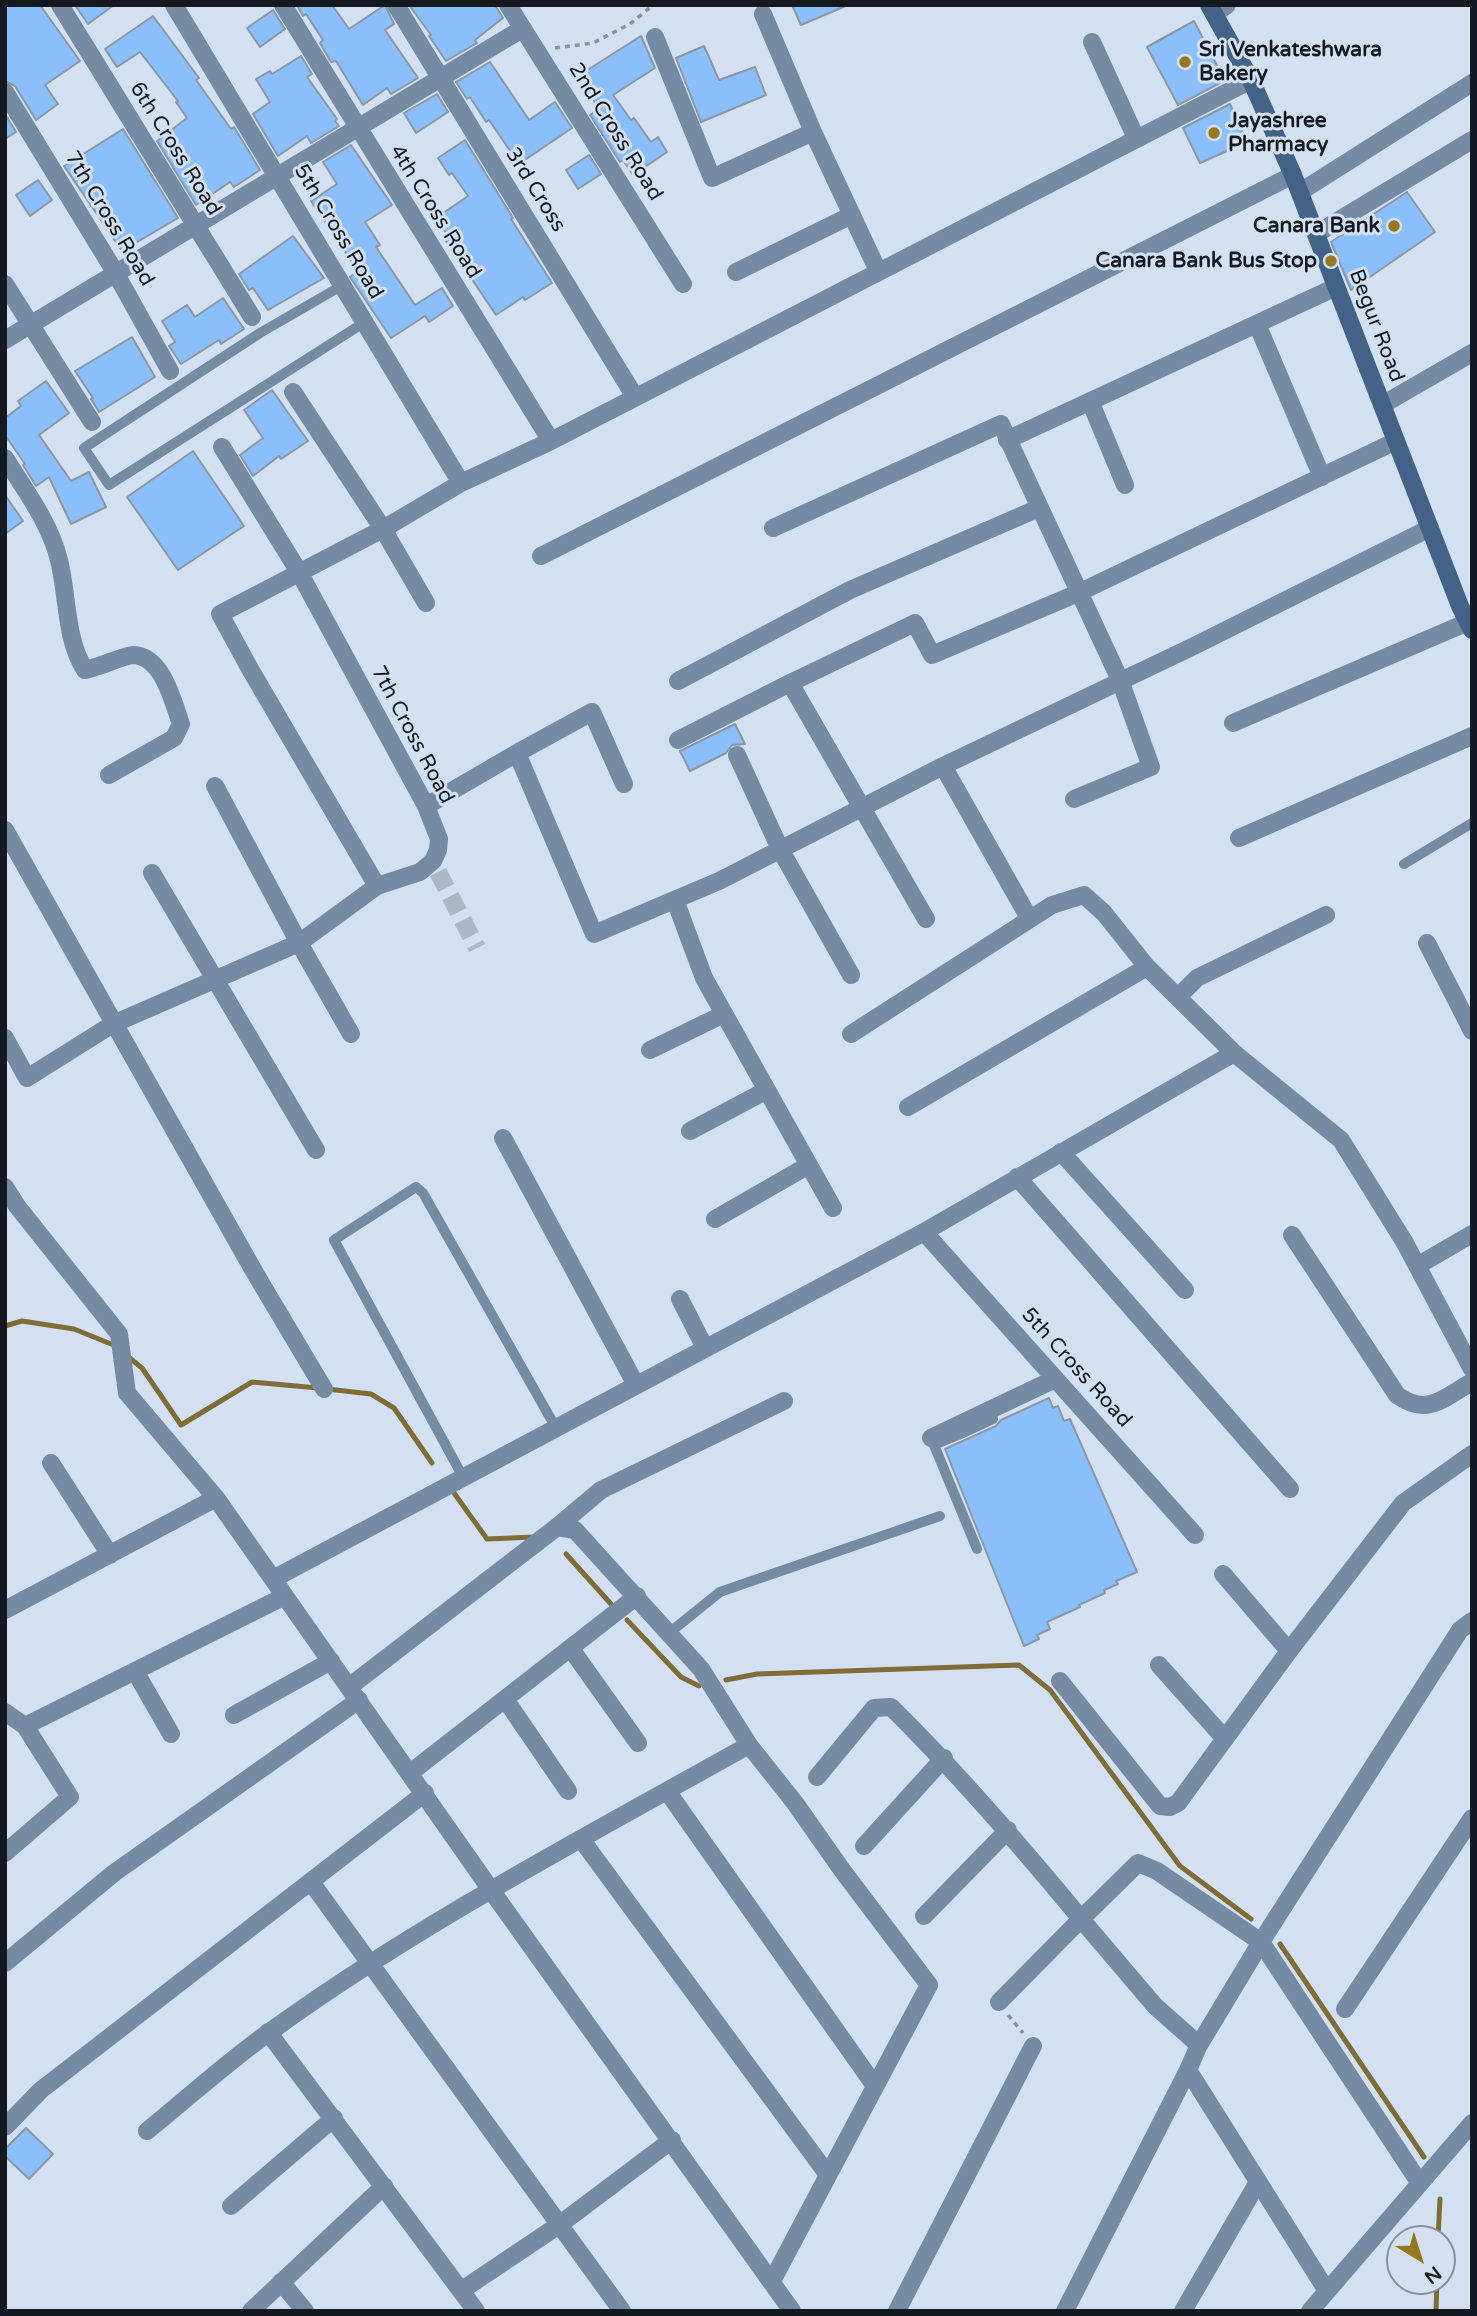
<!DOCTYPE html>
<style>
body{margin:0}
#map{position:relative;width:1477px;height:2316px;overflow:hidden;background:#d2e0f2;font-family:"Varela Round",sans-serif}
canvas{display:block}
.frame{position:absolute;inset:0;border:7px solid #14191f;pointer-events:none}
.north{position:absolute;left:1386px;top:2225px;width:70px;height:70px;box-sizing:border-box;background:#d2e0f2;border:2px solid #86909e;border-radius:50%;rotate:142deg;font-size:19px;font-weight:700;line-height:28px;text-align:center;color:#14191f}
.north::after{content:'';display:block;margin:auto;width:24px;height:32px;background:#967720;clip-path:polygon(50% 0,100% 100%,50% 72%,0 100%)}
</style>
<div id="map">
<canvas width="1477" height="2316"></canvas>
<div class="frame"></div>
<div class="north">N</div>
</div>
<script>
const context = document.querySelector('canvas').getContext('2d');
context.lineJoin = 'round';
function trace(path, color, width, dash) { context.strokeStyle = color; context.lineWidth = width; context.lineCap = dash ? 'butt' : 'round'; context.setLineDash(dash || []); context.stroke(path); }
function fill(path, color) { context.fillStyle = color; context.fill(path, 'evenodd'); }
function write(font, color, halo, rows, align = 'center') {
  context.font = font + ' "Varela Round",sans-serif'; context.lineWidth = 6; context.setLineDash([]); context.textBaseline = 'middle'; context.strokeStyle = halo; context.fillStyle = color; for (const [text, x, y, turn = 0] of rows) {
    context.save(); context.translate(x, y); context.rotate((+turn || 0) * Math.PI / 180); context.textAlign = isNaN(turn) ? turn : align; if (halo) context.strokeText(text, 0, 0); context.fillText(text, 0, 0); context.restore();
  }
}
trace(new Path2D(`
 M 5,1326 L 22,1321 L 74,1329 L 116,1346
 M 126,1355 L 142,1368 L 181,1425 L 252,1382 L 318,1388
 M 327,1389 L 371,1394 L 394,1408 L 432,1463
 M 454,1493 L 487,1539 L 535,1537
 M 566,1554 L 611,1604
 M 627,1620 L 681,1677 L 699,1686
 M 726,1680 L 757,1674 L 1019,1665 L 1050,1690 L 1180,1866 L 1251,1919
 M 1280,1944 L 1424,2157
 M 1438,2239 L 1440,2199
 M 1436,2311 L 1437,2281`), '#7f6c37', 5);
const building = new Path2D(`
 M 5,5 L 40,5 L 80,61 L 45,85 L 58,104 L 36,120 L 15,86 L 5,81 Z
 M 75,5 L 114,5 L 88,24 Z
 M 297,5 L 332,5 L 349,29 L 385,5 L 394,24 L 385,30 L 418,78 L 391,94 L 387,88 L 363,105 L 336,61 L 331,62 L 320,43 L 323,40 L 306,14 L 303,16 Z
 M 409,5 L 495,5 L 503,18 L 475,40 L 477,43 L 446,61 L 429,36 L 431,35 Z
 M 792,5 L 848,5 L 801,25 Z
 M 273,10 L 285,29 L 260,47 L 247,28 Z
 M 153,16 L 199,78 L 196,80 L 231,129 L 234,127 L 260,170 L 234,187 L 230,182 L 196,205 L 157,141 L 187,118 L 176,102 L 178,101 L 140,52 L 117,67 L 105,49 Z
 M 1194,21 L 1223,77 L 1218,79 L 1220,83 L 1178,105 L 1147,47 Z
 M 641,36 L 655,68 L 613,95 L 631,120 L 634,118 L 651,142 L 658,137 L 667,152 L 633,175 L 623,160 L 620,162 L 590,115 L 599,109 L 578,76 Z
 M 704,46 L 719,80 L 755,67 L 766,95 L 701,122 L 676,58 Z
 M 301,56 L 312,74 L 307,77 L 337,119 L 335,121 L 339,126 L 311,143 L 307,136 L 278,156 L 253,114 L 270,102 L 256,79 L 270,71 L 272,74 Z
 M 490,62 L 529,120 L 555,102 L 572,128 L 519,164 L 489,120 L 486,122 L 470,97 L 467,99 L 456,82 Z
 M 437,94 L 448,112 L 416,133 L 404,113 Z
 M 1230,104 L 1247,142 L 1200,163 L 1183,128 Z
 M 5,114 L 16,132 L 5,139 Z
 M 123,129 L 178,218 L 122,251 L 64,166 Z
 M 465,140 L 513,218 L 511,219 L 552,283 L 525,300 L 523,297 L 496,315 L 444,238 L 448,236 L 436,218 L 468,196 L 452,173 L 449,175 L 438,158 Z
 M 351,145 L 392,205 L 365,222 L 380,245 L 376,247 L 415,305 L 442,288 L 453,306 L 429,322 L 425,316 L 391,338 L 350,277 L 358,271 L 311,201 L 337,184 L 323,162 Z
 M 589,155 L 601,174 L 578,189 L 566,170 Z
 M 38,180 L 52,200 L 30,216 L 16,195 Z
 M 1407,192 L 1435,232 L 1351,290 L 1331,242 Z
 M 293,236 L 324,278 L 268,310 L 253,288 L 249,290 L 239,274 Z
 M 223,298 L 244,329 L 221,344 L 219,340 L 181,364 L 169,346 L 175,342 L 162,321 L 187,305 L 195,317 Z
 M 132,337 L 155,377 L 99,412 L 91,399 L 93,398 L 75,371 Z
 M 46,381 L 69,413 L 39,435 L 71,481 L 89,472 L 106,507 L 71,524 L 49,477 L 36,486 L 23,465 L 25,464 L 5,435 L 5,418 L 21,406 L 18,401 Z
 M 272,390 L 308,441 L 281,459 L 279,456 L 253,476 L 240,455 L 263,438 L 244,410 Z
 M 193,451 L 244,526 L 178,570 L 127,497 Z
 M 5,495 L 23,521 L 5,534 Z
 M 735,724 L 745,744 L 732,745 L 726,753 L 690,771 L 680,751 Z
 M 1049,1398 L 1053,1408 L 1058,1406 L 1064,1421 L 1070,1419 L 1137,1572 L 1116,1581 L 1118,1584 L 1104,1590 L 1105,1593 L 1079,1605 L 1080,1607 L 1047,1622 L 1050,1629 L 1037,1635 L 1039,1639 L 1024,1646 L 945,1449 L 996,1426 L 1001,1420 Z
 M 26,2128 L 53,2154 L 29,2179 L 5,2156 L 5,2149 Z`);
fill(building, '#8bbffc');
trace(building, '#8a97a7', 2);
trace(new Path2D(`
 M 438,872 L 477,948`), '#acb8c8', 18, [18, 9]);
trace(new Path2D(`
 M 555,48 L 593,43 L 630,24 L 653,5
 M 1008,2015 L 1023,2033`), '#8893a0', 3.5, [5, 5]);
trace(new Path2D(`
 M 343,285 L 260,333 L 84,448 L 109,485 L 365,322
 M 1404,864 L 1472,823
 M 959,1425 L 963,1433 L 934,1445 L 977,1549
 M 963,1433 L 993,1419 L 989,1411
 M 463,1477 L 334,1240 L 416,1187 L 423,1193 L 556,1428
 M 669,1633 L 720,1592 L 940,1516`), '#758ba4', 10);
trace(new Path2D(`
 M 60,5 L 252,317
 M 174,5 L 461,483
 M 283,5 L 551,441
 M 396,5 L 635,397
 M 508,5 L 683,284
 M 763,14 L 813,132 L 878,271
 M 1214,14 L 1227,5
 M 655,37 L 712,178 L 813,132
 M 1092,42 L 1136,138
 M 5,92 L 115,272 L 170,371
 M 1300,192 L 1472,83
 M 1316,234 L 1472,140
 M 736,272 L 852,215
 M 5,284 L 92,422
 M 1257,324 L 1322,477
 M 5,340 L 522,29
 M 293,392 L 383,529 L 426,603
 M 1090,401 L 1125,485
 M 1382,405 L 1472,353
 M 1007,440 L 1336,287
 M 5,458 C 25,490 50,523 59,560 C 68,596 65,639 85,670 C 96,668 126,655 133,655 C 163,656 173,702 181,724 L 174,738 L 109,775
 M 773,528 L 1001,424 L 1120,680 L 1151,767 L 1074,799
 M 541,556 L 1293,175
 M 678,681 L 850,590 L 1039,508
 M 790,683 L 926,919
 M 1233,723 L 1468,622
 M 678,740 L 790,683 L 915,623 L 932,655 L 1078,593 L 1396,441
 M 517,753 L 594,934 L 719,881 L 943,766 L 1196,645 L 1430,528
 M 737,755 L 780,849 L 851,975
 M 943,766 L 1029,918
 M 215,786 L 299,943 L 351,1034
 M 426,806 L 517,753 L 592,712 L 624,784
 M 5,830 L 255,1273 L 324,1389
 M 1239,838 L 1472,736
 M 152,873 L 316,1150
 M 377,886 L 250,669 L 220,614 L 383,529 L 461,483 L 551,441 L 1251,80
 M 675,900 L 704,978 L 833,1208
 M 1427,943 L 1472,1031
 M 1178,997 L 1197,978 L 1326,915
 M 851,1034 L 1052,905 L 1084,895 L 1104,913 L 1147,967 L 1234,1053 L 1341,1140 L 1405,1243 L 1472,1369
 M 5,1038 L 27,1078 L 113,1024 L 299,943 L 377,886 L 420,872 L 433,861 L 438,850 L 439,839 L 426,806 L 299,572 L 222,447
 M 650,1050 L 724,1014
 M 908,1107 L 1147,967
 M 690,1131 L 767,1090
 M 503,1138 L 636,1385
 M 1061,1152 L 1185,1290
 M 1017,1177 L 1290,1489
 M 5,1187 L 17,1206 L 119,1334 L 127,1393 L 216,1498 L 491,1890 L 792,2311
 M 715,1219 L 809,1165
 M 924,1232 L 1195,1535
 M 1292,1235 L 1397,1395 C 1427,1417 1443,1398 1472,1382
 M 1417,1266 L 1472,1234
 M 680,1299 L 705,1348
 M 931,1438 L 1055,1379
 M 51,1463 L 110,1555
 M 557,1527 L 601,1490 L 784,1401
 M 1223,1574 L 1289,1651
 M 273,1579 L 924,1232 L 1234,1053
 M 5,1610 L 216,1498
 M 571,1649 L 638,1743
 M 1159,1665 L 1225,1739
 M 135,1671 L 171,1734
 M 1060,1681 L 1160,1806 L 1170,1807 L 1178,1803 L 1289,1651 L 1403,1503 L 1472,1454
 M 349,1687 L 557,1527 L 575,1530 L 701,1669 L 749,1745 L 795,1803 L 842,1870 L 929,1985 L 772,2281
 M 505,1699 L 568,1791
 M 5,1712 L 25,1726 L 70,1797 L 5,1853
 M 234,1715 L 331,1661
 M 25,1726 L 285,1596
 M 410,1773 L 637,1596
 M 817,1777 L 874,1708 L 891,1707 C 959,1774 1020,1845 1081,1919 L 999,2002
 M 667,1791 L 875,2086
 M 581,1839 L 828,2175
 M 864,1846 L 944,1758
 M 311,1882 L 622,2311
 M 924,1916 L 1008,1830
 M 5,1963 L 114,1873 L 359,1700
 M 1345,2009 L 1472,1818
 M 268,2032 L 476,2311
 M 1199,2045 L 1155,2006 L 1081,1919 L 1138,1863 L 1157,1871 L 1261,1942 L 1419,2182
 M 1188,2070 L 1327,2291
 M 5,2127 L 41,2090 L 425,1793
 M 147,2131 C 188,2098 228,2061 271,2031 C 422,1922 587,1836 749,1745
 M 231,2206 L 334,2118
 M 281,2282 L 305,2311
 M 462,2290 L 559,2225 L 672,2140
 M 251,2311 L 384,2186
 M 897,2311 L 1033,2046
 M 1065,2311 L 1188,2070 L 1199,2045 L 1261,1942 L 1460,1630 L 1472,1621
 M 1183,2311 L 1258,2182
 M 1310,2311 L 1472,2123`), '#758ba4', 18);
trace(new Path2D(`
 M 1209,5 L 1251,80 L 1293,175 L 1460,606 L 1472,630`), '#426287', 18);
for (const [x, y, r, color] of [
 [1185,62,7,"#967720"],
 [1214,133,7,"#967720"],
 [1394,226,7,"#967720"],
 [1331,261,7,"#967720"]
]) { const dot = new Path2D(); dot.arc(x, y, r, 0, 2 * Math.PI); context.fillStyle = color; context.fill(dot); trace(dot, '#d2e0f2', 2.5); }
write('bold 21px', '#14191f', '#d2e0f2', [
 ["Sri Venkateshwara",1199,50],
 ["Bakery",1199,74],
 ["Jayashree",1228,121],
 ["Pharmacy",1228,145],
 ["Canara Bank",1380,226,"right"],
 ["Canara Bank Bus Stop",1317,261,"right"]
], 'left');
write('21px', '#14191f', '#d2e0f2', [
 ["2nd Cross Road",615,132,58],
 ["6th Cross Road",175,149,58],
 ["3rd Cross",535,190,58],
 ["4th Cross Road",435,212,58],
 ["7th Cross Road",109,219,59],
 ["5th Cross Road",338,232,59],
 ["Begur Road",1376,326,69],
 ["7th Cross Road",412,735,62],
 ["5th Cross Road",1076,1368,48]
]);
</script>
